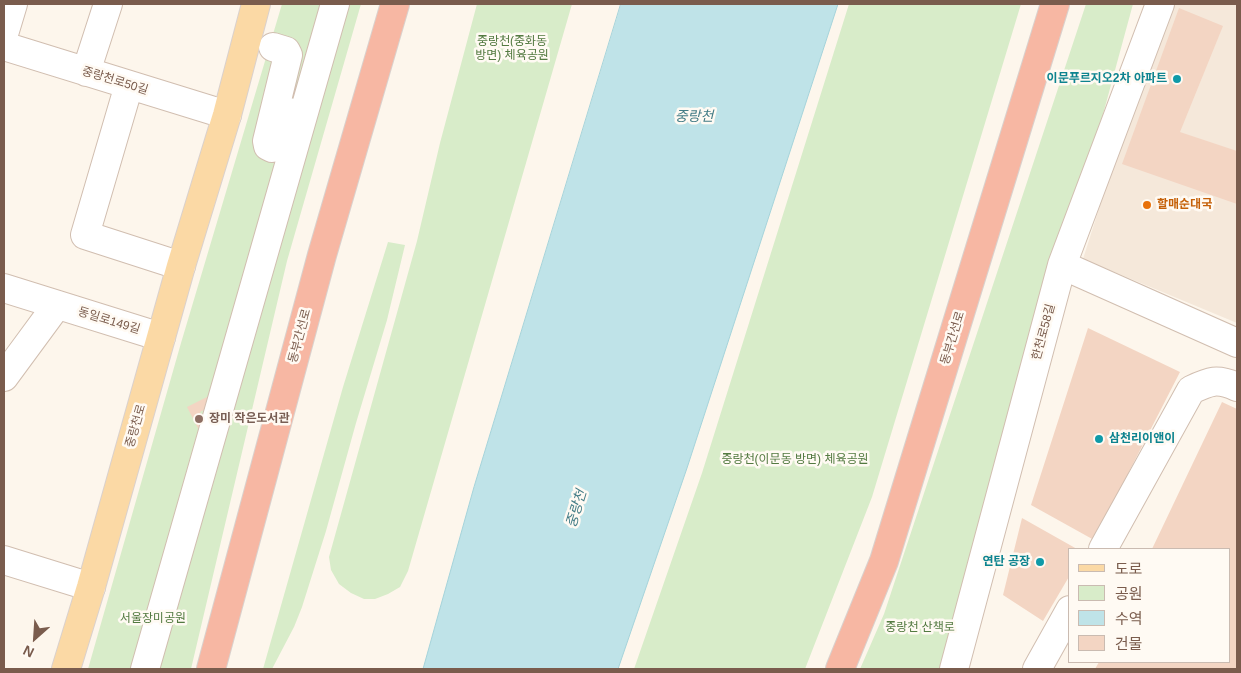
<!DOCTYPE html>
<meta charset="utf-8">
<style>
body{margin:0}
#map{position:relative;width:1241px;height:673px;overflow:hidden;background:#fdf6ec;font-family:Helvetica,"Noto Sans KR",sans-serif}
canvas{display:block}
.frame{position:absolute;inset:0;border:5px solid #7a5c4d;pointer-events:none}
.legend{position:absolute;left:1068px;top:548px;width:162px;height:115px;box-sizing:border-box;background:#fffaf3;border:1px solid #cabbb1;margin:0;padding:6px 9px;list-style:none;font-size:15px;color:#7a5c4d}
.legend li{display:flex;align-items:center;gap:10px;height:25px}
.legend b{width:25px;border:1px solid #cabbb1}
.north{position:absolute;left:10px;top:613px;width:50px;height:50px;-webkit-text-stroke:4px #fffaf3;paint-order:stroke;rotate:206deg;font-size:14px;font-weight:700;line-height:20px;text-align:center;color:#7a5c4d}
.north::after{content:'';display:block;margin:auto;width:18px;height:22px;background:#7a5c4d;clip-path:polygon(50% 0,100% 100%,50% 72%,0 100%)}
</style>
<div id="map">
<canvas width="1241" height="673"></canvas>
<div class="frame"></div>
<ul class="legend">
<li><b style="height:6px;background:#fbd9a5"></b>도로</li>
<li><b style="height:14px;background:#d8ecc9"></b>공원</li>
<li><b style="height:14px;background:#bfe3e8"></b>수역</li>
<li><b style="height:14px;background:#f3d5c3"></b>건물</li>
</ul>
<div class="north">N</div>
</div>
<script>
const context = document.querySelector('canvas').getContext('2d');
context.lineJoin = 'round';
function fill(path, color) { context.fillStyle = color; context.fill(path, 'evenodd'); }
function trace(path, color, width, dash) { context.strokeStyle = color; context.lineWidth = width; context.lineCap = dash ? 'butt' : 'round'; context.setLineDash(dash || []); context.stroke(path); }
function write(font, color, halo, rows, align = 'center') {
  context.font = font + ' Helvetica,"Noto Sans KR",sans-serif'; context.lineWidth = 5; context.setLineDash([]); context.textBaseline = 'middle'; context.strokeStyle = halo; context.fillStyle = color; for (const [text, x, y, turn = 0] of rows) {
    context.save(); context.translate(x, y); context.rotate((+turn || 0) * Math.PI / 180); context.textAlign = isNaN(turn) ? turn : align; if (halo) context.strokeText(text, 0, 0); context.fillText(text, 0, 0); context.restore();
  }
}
fill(new Path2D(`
 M 1164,4 L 1237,4 L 1237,323 L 1083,259 Z`), '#f5e8da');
fill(new Path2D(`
 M 282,4 L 361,4 L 287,261 L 191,669 L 88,669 L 181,343 Z
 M 477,4 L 572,4 L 408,571 L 400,587 L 388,594 L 375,599 L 364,599 L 351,593 L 339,584 L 331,570 L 329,557 L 417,241 L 440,143 Z
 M 849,4 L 1021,4 L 872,497 L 805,669 L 634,669 L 702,473 Z
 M 1086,4 L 1133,4 L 1062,265 L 950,669 L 860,669 L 884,614 Z
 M 388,242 L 405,245 L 387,320 L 356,423 L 326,531 L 302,607 L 294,627 L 272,669 L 263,669 L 343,387 Z`), '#d8ecc9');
const water = new Path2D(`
 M 621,4 L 838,4 L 687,468 L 618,669 L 423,669 L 474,487 Z`);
fill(water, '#bfe3e8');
trace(water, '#a5d3da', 1);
fill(new Path2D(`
 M 1179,8 L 1223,26 L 1180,132 L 1237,151 L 1237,204 L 1122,164 Z
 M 1088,328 L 1180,372 L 1094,540 L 1031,505 Z
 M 211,395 L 216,404 L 200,412 L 208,427 L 204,440 L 187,407 Z
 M 1222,402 L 1237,409 L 1237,669 L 1095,669 L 1099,662 L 1230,662 L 1230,549 L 1152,549 Z
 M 1022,518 L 1077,549 L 1070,549 L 1070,575 L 1043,621 L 1003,595 Z`), '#f3d5c3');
const minor = new Path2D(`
 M 4,34 L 13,4
 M 4,46 L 227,115
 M 273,47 L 286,51 L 288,55 L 267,141 L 268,146 L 272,148 L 275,147 L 277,144 L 289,112
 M 86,72 L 108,4
 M 129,85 L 85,235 L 181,266
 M 1062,265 L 1237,343
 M 4,288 L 161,337
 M 4,377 L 57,305
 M 1103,549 L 1191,390 C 1210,381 1217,378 1237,387
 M 4,560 L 91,587
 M 145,669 C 207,447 273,226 335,4
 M 954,669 L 1062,265 L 1160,4
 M 1037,669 L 1070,610`);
const major = new Path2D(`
 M 66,669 L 91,587 L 181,266 L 227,115 L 256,4`);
const highway = new Path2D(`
 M 211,669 L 322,255 L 395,4
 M 840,669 L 884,561 L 1055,4`);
trace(minor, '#d1beb0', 30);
trace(major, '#dad1cd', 30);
trace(highway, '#dad1cd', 30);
trace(minor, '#fff', 28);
trace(major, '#fbd9a5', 28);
trace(highway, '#f7b7a3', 28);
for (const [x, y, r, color] of [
 [1177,79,5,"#0f9aa8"],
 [1147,205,5,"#e8710a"],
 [199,419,5,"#8d6e63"],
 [1099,439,5,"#0f9aa8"],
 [1040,562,5,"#0f9aa8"]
]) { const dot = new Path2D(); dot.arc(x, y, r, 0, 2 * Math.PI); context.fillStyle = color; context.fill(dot); trace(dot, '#fffaf3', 2); }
write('12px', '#537a41', '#fffaf3', [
 ["중랑천(중화동",512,42],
 ["방면) 체육공원",512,56],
 ["중랑천(이문동 방면) 체육공원",795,460],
 ["서울장미공원",153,619],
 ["중랑천 산책로",920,628]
]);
write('bold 12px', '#0d838f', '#fffaf3', [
 ["이문푸르지오2차 아파트",1167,79],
 ["삼천리이앤이",1109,439,"left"],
 ["연탄 공장",1030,562]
], 'right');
write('12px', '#7a5c4d', '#fffaf3', [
 ["중랑천로50길",115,81,17],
 ["동일로149길",109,321,17],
 ["한천로58길",1044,332,-75],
 ["동부간선로",300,336,-75],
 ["동부간선로",953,338,-73],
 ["중랑천로",136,426,-74]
]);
write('bold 12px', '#c56008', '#fffaf3', [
 ["할매순대국",1157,205]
], 'left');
write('bold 12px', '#785e54', '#fffaf3', [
 ["장미 작은도서관",209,419]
], 'left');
write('italic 14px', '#437c86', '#fffaf3', [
 ["중랑천",694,117],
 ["중랑천",577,509,-73]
]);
</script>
